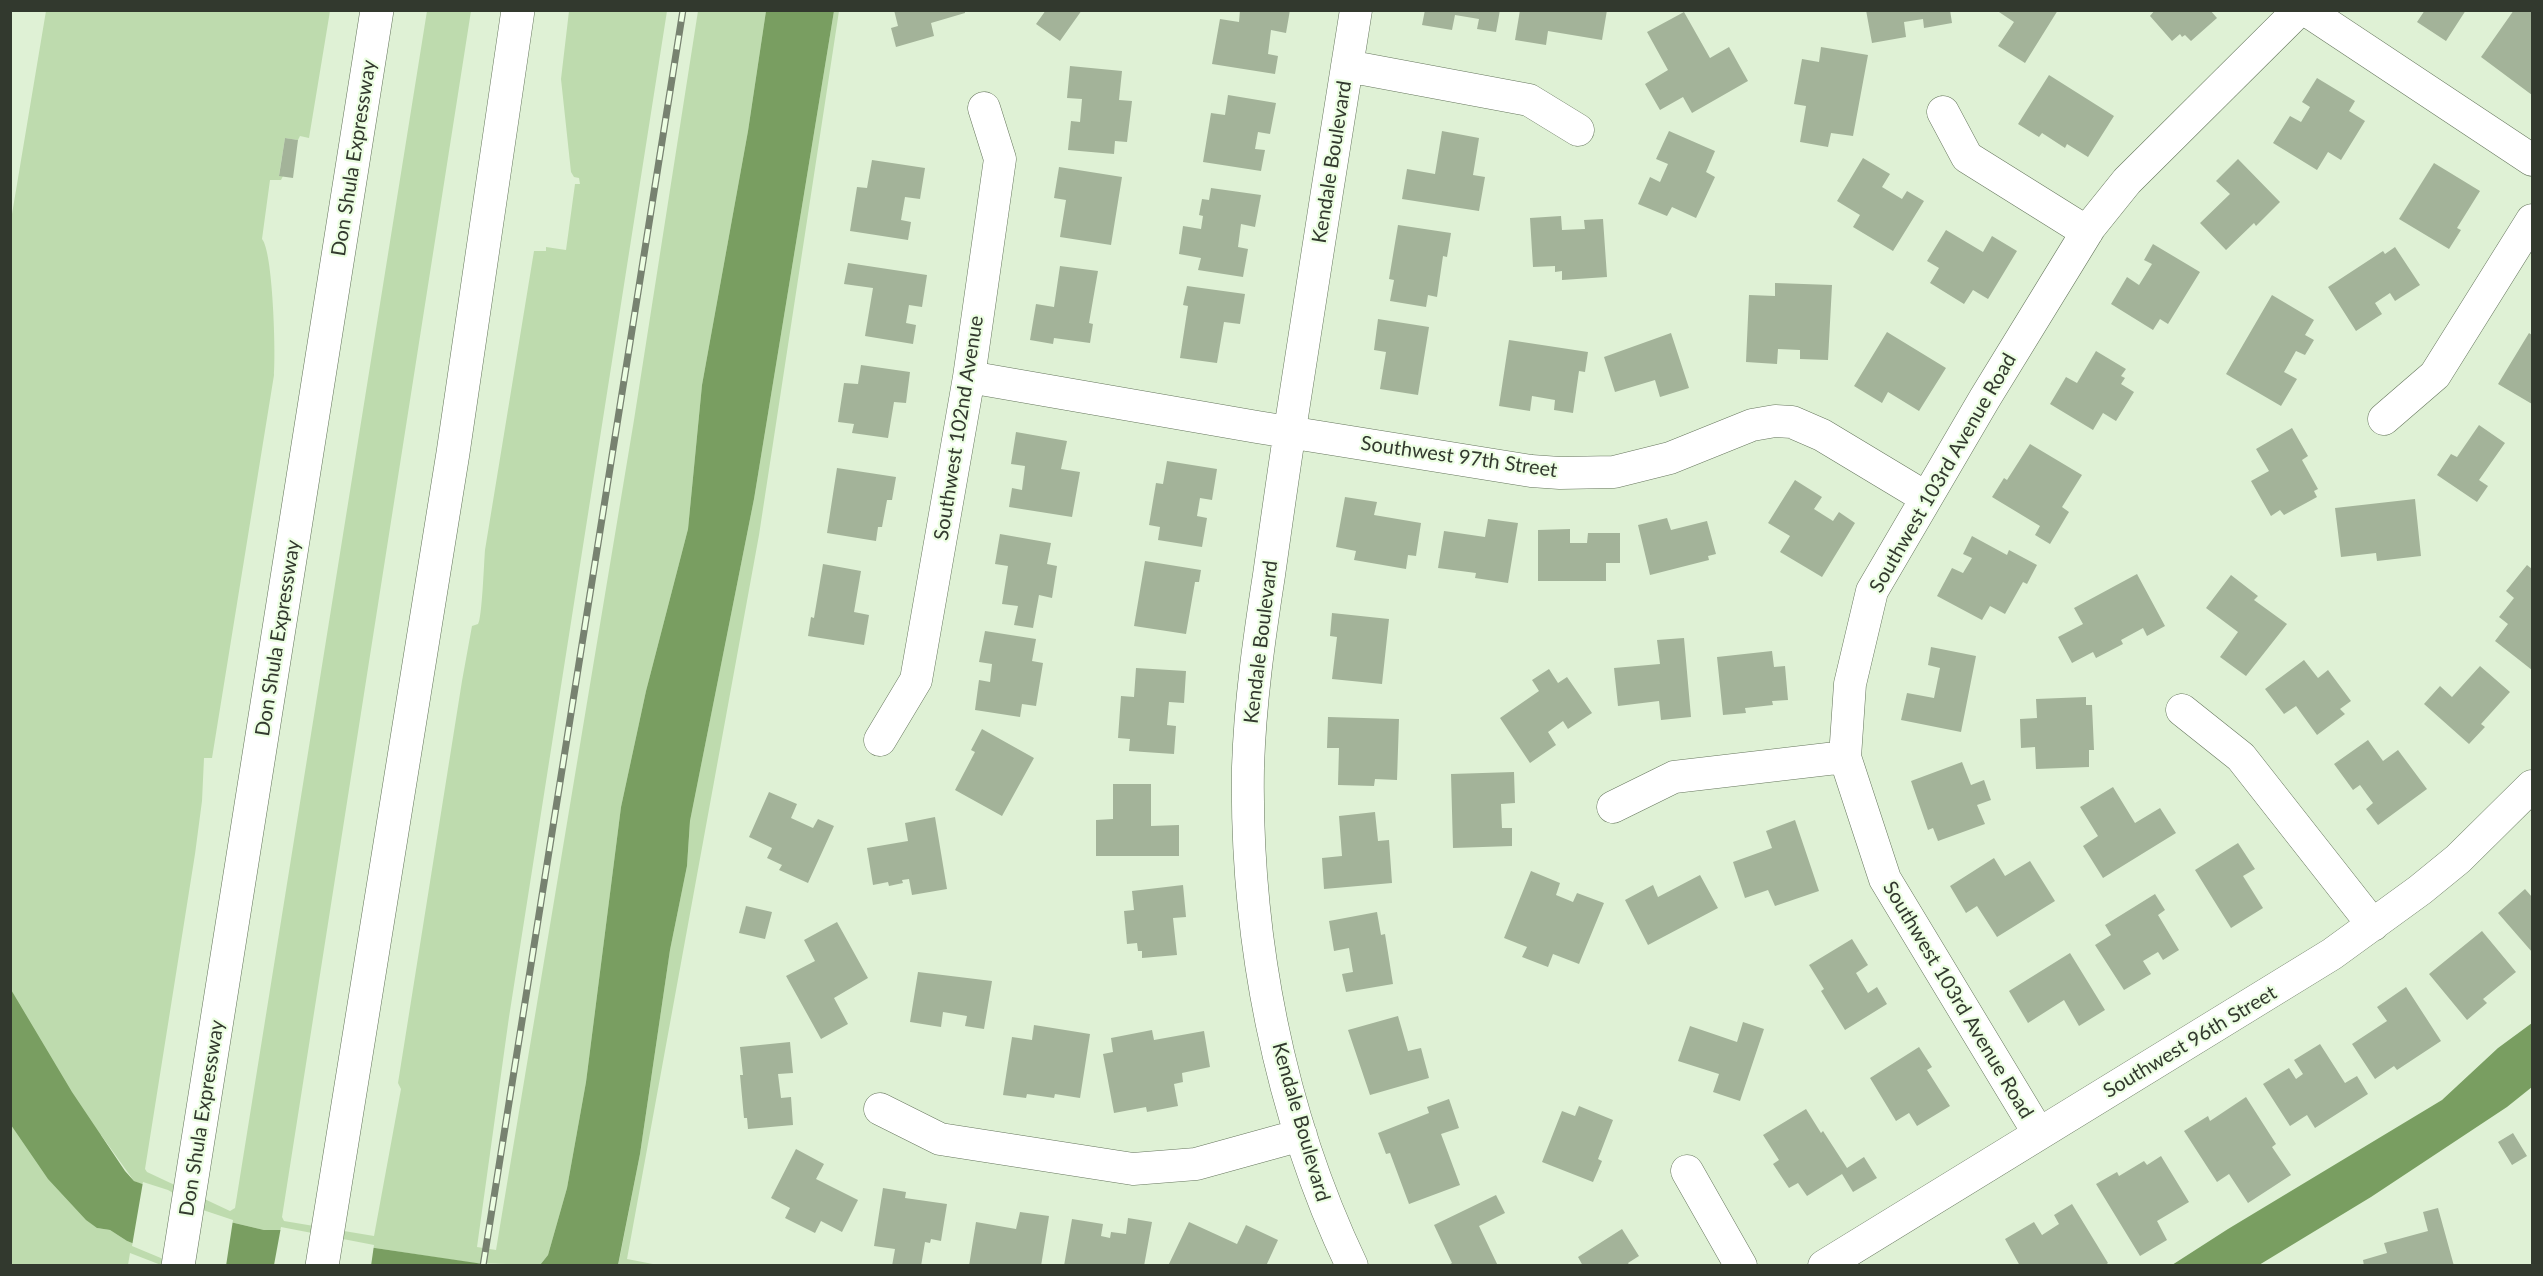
<!DOCTYPE html>
<style>
body{margin:0}
#map{position:relative;width:2543px;height:1276px;overflow:hidden;background:#dff1d5;font-family:Lato,sans-serif}
canvas{display:block}
.frame{position:absolute;inset:0;border:12px solid #32392e;pointer-events:none}
</style>
<div id="map">
<canvas width="2543" height="1276"></canvas>
<div class="frame"></div>
</div>
<script>
const context = document.querySelector('canvas').getContext('2d');
context.lineJoin = 'round';
function fill(path, color) { context.fillStyle = color; context.fill(path, 'evenodd'); }
function trace(path, color, width, dash) { context.strokeStyle = color; context.lineWidth = width; context.lineCap = dash ? 'butt' : 'round'; context.setLineDash(dash || []); context.stroke(path); }
function write(font, color, halo, rows, align = 'center') {
  context.font = font + ' Lato,sans-serif'; context.lineWidth = 4.5; context.setLineDash([]); context.textBaseline = 'middle'; context.strokeStyle = halo; context.fillStyle = color; for (const [text, x, y, turn = 0] of rows) {
    context.save(); context.translate(x, y); context.rotate((+turn || 0) * Math.PI / 180); context.textAlign = isNaN(turn) ? turn : align; if (halo) context.strokeText(text, 0, 0); context.fillText(text, 0, 0); context.restore();
  }
}
fill(new Path2D(`
 M 46,11 L 330,11 L 309,138 L 300,136 L 298,140 L 285,138 L 279,175 L 283,176 L 281,180 L 270,180 L 262,239 C 273,251 276,354 274,375 L 212,758 L 204,758 L 202,801 L 195,854 L 145,1169 L 147,1172 L 230,1211 L 235,1208 L 427,11 L 471,11 L 282,1217 L 284,1221 L 374,1236 L 401,1089 L 398,1083 L 462,681 L 472,626 L 478,624 C 482,619 484,562 485,550 L 534,251 L 546,251 L 546,247 L 566,250 L 575,184 L 580,184 L 579,178 L 574,177 L 571,172 L 561,79 L 569,11 L 667,11 L 509,1017 L 477,1247 L 496,1250 L 634,420 L 698,11 L 766,11 L 748,131 L 702,385 L 688,529 L 646,691 L 621,807 L 586,1082 L 567,1188 L 548,1255 L 540,1265 L 473,1263 L 375,1248 L 281,1230 L 264,1230 L 226,1221 L 134,1181 L 101,1135 L 97,1228 L 110,1230 L 127,1241 L 187,1265 L 161,1265 L 130,1253 L 128,1265 L 11,1266 L 10,226 Z
 M 834,11 L 839,11 L 759,535 L 627,1259 L 658,1265 L 618,1266 L 640,1154 L 670,950 L 687,866 L 690,821 L 754,499 Z`), '#bedbae');
fill(new Path2D(`
 M 766,11 L 834,11 L 754,499 L 690,821 L 687,866 L 670,950 L 640,1154 L 618,1265 L 540,1265 L 548,1255 L 567,1188 L 586,1082 L 621,807 L 646,691 L 688,529 L 702,385 L 748,131 Z
 M 10,988 L 72,1092 L 125,1171 L 134,1181 L 167,1193 L 226,1221 L 264,1230 L 281,1230 L 375,1248 L 490,1265 L 187,1265 L 127,1241 L 110,1230 L 97,1228 L 86,1220 L 48,1179 L 11,1125 Z
 M 2532,1023 L 2532,1087 L 2507,1107 L 2371,1197 L 2259,1265 L 2172,1265 L 2228,1229 L 2442,1100 L 2498,1048 Z`), '#799e61');
fill(new Path2D(`
 M 143,1182 L 168,1190 L 203,1210 L 233,1220 L 226,1266 L 180,1266 L 132,1246 Z
 M 281,1227 L 374,1245 L 371,1266 L 274,1265 Z`), '#dff1d5');
fill(new Path2D(`
 M 894,10 L 965,10 L 965,13 L 931,23 L 934,36 L 896,47 L 891,28 L 898,26 Z
 M 1046,10 L 1082,10 L 1060,41 L 1036,24 Z
 M 1240,10 L 1290,10 L 1286,33 L 1271,30 L 1268,54 L 1278,56 L 1275,74 L 1212,64 L 1220,19 L 1239,22 Z
 M 1425,10 L 1500,10 L 1496,32 L 1477,29 L 1479,19 L 1455,15 L 1452,30 L 1422,25 Z
 M 1520,10 L 1607,10 L 1602,40 L 1548,31 L 1546,45 L 1515,40 Z
 M 1866,10 L 1950,10 L 1952,23 L 1924,28 L 1923,19 L 1904,22 L 1906,37 L 1872,43 Z
 M 1996,10 L 2058,10 L 2025,63 L 1998,46 L 2014,22 Z
 M 2155,10 L 2210,10 L 2217,18 L 2191,41 L 2185,35 L 2182,37 L 2180,34 L 2172,41 L 2150,16 Z
 M 2425,10 L 2466,10 L 2446,41 L 2417,22 Z
 M 2514,10 L 2532,10 L 2532,95 L 2481,57 Z
 M 1684,12 L 1710,58 L 1729,47 L 1748,81 L 1692,113 L 1683,97 L 1660,110 L 1645,84 L 1668,70 L 1647,32 Z
 M 1821,47 L 1868,55 L 1853,136 L 1831,133 L 1828,147 L 1800,142 L 1806,106 L 1794,104 L 1802,59 L 1819,62 Z
 M 1070,66 L 1122,71 L 1119,100 L 1132,101 L 1127,142 L 1115,141 L 1114,154 L 1068,150 L 1071,121 L 1080,122 L 1082,99 L 1067,98 Z
 M 2049,75 L 2114,116 L 2088,157 L 2067,144 L 2065,148 L 2042,133 L 2039,137 L 2018,124 Z
 M 2317,78 L 2355,101 L 2349,111 L 2365,121 L 2341,160 L 2328,152 L 2317,170 L 2273,143 L 2290,116 L 2301,122 L 2310,107 L 2302,102 Z
 M 1228,95 L 1276,103 L 1270,134 L 1258,132 L 1255,149 L 1265,150 L 1261,171 L 1203,162 L 1211,113 L 1225,115 Z
 M 1442,131 L 1479,138 L 1473,175 L 1485,177 L 1479,211 L 1402,199 L 1407,169 L 1435,174 Z
 M 1669,131 L 1715,151 L 1706,172 L 1715,177 L 1696,218 L 1672,207 L 1667,216 L 1638,204 L 1650,177 L 1660,182 L 1668,164 L 1656,159 Z
 M 285,138 L 298,140 L 293,178 L 279,176 Z
 M 1863,158 L 1890,174 L 1882,187 L 1902,199 L 1907,191 L 1924,201 L 1893,251 L 1853,227 L 1860,215 L 1837,201 Z
 M 2238,159 L 2280,202 L 2256,226 L 2254,223 L 2226,250 L 2200,223 L 2230,194 L 2216,181 Z
 M 872,160 L 925,168 L 920,199 L 905,197 L 901,220 L 911,222 L 908,240 L 850,231 L 857,187 L 867,188 Z
 M 2434,163 L 2480,191 L 2457,228 L 2461,230 L 2449,249 L 2399,219 Z
 M 1059,167 L 1122,177 L 1111,245 L 1060,237 L 1066,200 L 1054,198 Z
 M 1211,188 L 1261,195 L 1255,227 L 1241,224 L 1238,247 L 1248,249 L 1243,277 L 1198,270 L 1201,258 L 1179,254 L 1183,226 L 1201,229 L 1203,216 L 1199,215 L 1202,199 L 1209,200 Z
 M 1561,216 L 1562,230 L 1585,229 L 1584,220 L 1603,219 L 1607,277 L 1562,280 L 1562,271 L 1555,272 L 1555,266 L 1533,267 L 1530,218 Z
 M 1398,225 L 1451,233 L 1447,257 L 1443,256 L 1437,297 L 1428,295 L 1426,307 L 1390,301 L 1394,280 L 1389,279 Z
 M 1946,230 L 1983,252 L 1992,236 L 2017,251 L 1988,299 L 1973,290 L 1964,304 L 1930,283 L 1939,268 L 1927,261 Z
 M 2153,244 L 2200,272 L 2168,324 L 2160,319 L 2153,330 L 2111,304 L 2127,277 L 2139,285 L 2152,264 L 2144,260 Z
 M 2395,247 L 2420,285 L 2395,301 L 2390,293 L 2375,303 L 2382,314 L 2356,331 L 2328,287 L 2383,251 L 2385,254 Z
 M 848,263 L 927,275 L 922,307 L 909,305 L 906,323 L 916,325 L 913,344 L 865,336 L 873,288 L 844,284 Z
 M 1060,266 L 1098,271 L 1089,323 L 1093,324 L 1090,343 L 1054,338 L 1053,344 L 1030,340 L 1036,304 L 1054,307 Z
 M 1775,283 L 1832,285 L 1828,360 L 1800,359 L 1800,350 L 1778,349 L 1777,364 L 1746,362 L 1749,295 L 1775,296 Z
 M 1187,286 L 1245,294 L 1240,324 L 1224,322 L 1217,363 L 1180,358 L 1188,306 L 1183,305 Z
 M 2272,295 L 2314,320 L 2305,335 L 2314,340 L 2305,355 L 2296,351 L 2284,372 L 2297,379 L 2281,406 L 2226,374 Z
 M 1378,319 L 1429,327 L 1418,395 L 1380,389 L 1386,352 L 1374,350 Z
 M 1887,332 L 1946,368 L 1919,411 L 1888,392 L 1882,403 L 1854,386 Z
 M 1671,333 L 1689,388 L 1660,397 L 1655,380 L 1615,392 L 1604,357 Z
 M 2529,333 L 2532,335 L 2532,404 L 2498,384 Z
 M 1509,340 L 1588,352 L 1585,372 L 1579,371 L 1573,413 L 1554,410 L 1555,400 L 1532,396 L 1530,411 L 1499,406 Z
 M 2096,351 L 2126,369 L 2121,376 L 2125,378 L 2121,384 L 2134,392 L 2116,421 L 2103,413 L 2093,430 L 2050,404 L 2066,377 L 2077,383 Z
 M 861,365 L 910,372 L 906,403 L 894,402 L 888,438 L 852,433 L 854,424 L 838,422 L 844,383 L 858,384 Z
 M 2479,425 L 2505,443 L 2479,480 L 2488,486 L 2477,502 L 2437,475 L 2451,454 L 2457,457 Z
 M 2292,428 L 2308,456 L 2302,460 L 2318,489 L 2314,491 L 2317,497 L 2284,515 L 2280,510 L 2271,516 L 2251,481 L 2269,471 L 2256,449 Z
 M 1016,432 L 1067,441 L 1061,469 L 1080,472 L 1072,517 L 1009,507 L 1012,488 L 1022,490 L 1025,466 L 1011,464 Z
 M 2030,444 L 2082,475 L 2062,507 L 2069,512 L 2050,544 L 2035,535 L 2040,526 L 1992,497 L 2004,478 L 2007,480 Z
 M 1167,461 L 1217,469 L 1212,500 L 1200,498 L 1197,516 L 1207,518 L 1202,547 L 1158,540 L 1160,527 L 1149,525 L 1156,483 L 1163,484 Z
 M 837,468 L 896,477 L 892,500 L 887,500 L 882,527 L 878,527 L 876,541 L 827,533 Z
 M 1795,480 L 1822,497 L 1814,509 L 1833,521 L 1839,512 L 1855,523 L 1822,577 L 1780,552 L 1790,536 L 1768,523 Z
 M 1345,497 L 1377,502 L 1374,515 L 1421,523 L 1416,556 L 1408,555 L 1406,569 L 1354,560 L 1356,551 L 1336,547 Z
 M 2415,499 L 2421,556 L 2377,561 L 2376,553 L 2341,557 L 2335,508 Z
 M 1667,518 L 1671,530 L 1707,521 L 1716,554 L 1708,556 L 1709,560 L 1650,575 L 1638,525 Z
 M 1488,519 L 1518,523 L 1508,583 L 1475,578 L 1476,573 L 1438,568 L 1444,531 L 1485,537 Z
 M 1570,529 L 1570,543 L 1587,543 L 1588,533 L 1620,533 L 1620,563 L 1606,563 L 1606,581 L 1538,581 L 1538,530 Z
 M 1000,534 L 1051,543 L 1047,564 L 1057,566 L 1052,598 L 1039,595 L 1033,628 L 1014,625 L 1018,606 L 1002,604 L 1008,566 L 995,564 Z
 M 1972,536 L 2007,555 L 2009,550 L 2037,565 L 2027,584 L 2023,582 L 2005,614 L 1990,606 L 1982,620 L 1937,596 L 1952,568 L 1963,573 L 1972,558 L 1963,554 Z
 M 1145,561 L 1201,570 L 1199,582 L 1195,582 L 1186,634 L 1134,626 Z
 M 823,564 L 861,571 L 854,612 L 869,615 L 864,645 L 808,636 L 811,617 L 814,618 Z
 M 2527,565 L 2532,569 L 2532,670 L 2495,641 L 2508,624 L 2499,617 L 2514,598 L 2506,591 Z
 M 2137,574 L 2165,626 L 2147,636 L 2143,628 L 2121,640 L 2123,644 L 2096,658 L 2093,652 L 2072,663 L 2058,637 L 2083,624 L 2074,608 Z
 M 2231,575 L 2258,596 L 2254,600 L 2287,624 L 2246,676 L 2220,657 L 2238,632 L 2206,608 Z
 M 1332,613 L 1389,619 L 1382,684 L 1332,679 L 1337,637 L 1330,636 Z
 M 985,631 L 1036,639 L 1032,661 L 1043,663 L 1036,706 L 1022,704 L 1020,717 L 975,710 L 979,680 L 990,682 L 992,664 L 979,662 Z
 M 1684,638 L 1691,717 L 1661,720 L 1659,701 L 1618,706 L 1614,668 L 1660,664 L 1657,640 Z
 M 1931,647 L 1976,656 L 1961,732 L 1901,720 L 1907,693 L 1934,698 L 1940,668 L 1928,665 Z
 M 1772,651 L 1774,667 L 1785,666 L 1788,700 L 1772,701 L 1773,705 L 1745,708 L 1746,713 L 1723,715 L 1717,657 Z
 M 2304,660 L 2318,678 L 2328,670 L 2351,701 L 2340,709 L 2345,714 L 2317,735 L 2296,706 L 2284,714 L 2265,689 Z
 M 2480,666 L 2510,692 L 2481,724 L 2485,727 L 2469,744 L 2424,704 L 2440,686 L 2452,697 Z
 M 1136,668 L 1186,671 L 1184,703 L 1169,702 L 1167,725 L 1176,726 L 1174,754 L 1129,751 L 1130,739 L 1118,738 L 1121,696 L 1134,697 Z
 M 1549,669 L 1558,683 L 1567,677 L 1592,713 L 1568,729 L 1563,721 L 1548,732 L 1556,745 L 1530,763 L 1500,718 L 1539,691 L 1532,680 Z
 M 2086,697 L 2086,705 L 2092,705 L 2094,750 L 2089,750 L 2089,767 L 2036,769 L 2035,747 L 2021,748 L 2020,719 L 2037,718 L 2036,699 Z
 M 1328,717 L 1399,719 L 1397,780 L 1375,779 L 1374,786 L 1338,785 L 1339,748 L 1327,748 Z
 M 982,729 L 1034,758 L 1002,816 L 955,790 L 975,752 L 971,750 Z
 M 2368,740 L 2383,761 L 2398,750 L 2427,789 L 2378,825 L 2366,809 L 2373,803 L 2360,785 L 2353,790 L 2334,764 Z
 M 1962,762 L 1971,785 L 1984,780 L 1991,800 L 1977,805 L 1985,824 L 1938,841 L 1933,828 L 1928,830 L 1911,781 Z
 M 1514,772 L 1515,803 L 1501,804 L 1502,828 L 1512,828 L 1512,846 L 1453,848 L 1451,774 Z
 M 1113,784 L 1151,784 L 1151,826 L 1179,825 L 1179,856 L 1096,856 L 1096,820 L 1113,819 Z
 M 2113,787 L 2135,823 L 2160,808 L 2176,833 L 2103,878 L 2083,846 L 2098,836 L 2080,807 Z
 M 769,792 L 797,804 L 791,818 L 813,828 L 818,819 L 834,826 L 808,883 L 779,870 L 782,865 L 767,858 L 772,848 L 749,837 Z
 M 1375,812 L 1378,841 L 1389,840 L 1392,883 L 1324,889 L 1322,858 L 1342,856 L 1339,816 Z
 M 935,817 L 947,889 L 912,895 L 909,879 L 902,880 L 903,883 L 889,886 L 888,882 L 873,885 L 867,848 L 908,841 L 905,823 Z
 M 1795,820 L 1819,891 L 1775,906 L 1768,890 L 1745,898 L 1733,862 L 1772,848 L 1766,831 Z
 M 2238,843 L 2255,869 L 2243,876 L 2263,908 L 2231,928 L 2195,870 Z
 M 1994,858 L 2005,876 L 2030,861 L 2055,901 L 1997,937 L 1977,906 L 1966,913 L 1950,886 Z
 M 1531,871 L 1560,883 L 1556,895 L 1573,902 L 1577,893 L 1604,903 L 1579,964 L 1553,954 L 1548,967 L 1522,957 L 1527,947 L 1504,938 Z
 M 1700,875 L 1718,908 L 1648,945 L 1625,900 L 1653,885 L 1658,897 Z
 M 1183,885 L 1186,917 L 1173,918 L 1177,955 L 1142,958 L 1142,951 L 1138,951 L 1137,943 L 1127,944 L 1124,911 L 1134,910 L 1132,891 Z
 M 2525,889 L 2532,897 L 2532,952 L 2498,913 Z
 M 2155,894 L 2165,910 L 2158,915 L 2179,950 L 2163,960 L 2158,952 L 2143,961 L 2151,974 L 2124,990 L 2095,945 L 2111,935 L 2105,925 Z
 M 746,906 L 772,912 L 765,939 L 739,933 Z
 M 1377,912 L 1381,935 L 1385,934 L 1393,984 L 1346,992 L 1342,974 L 1353,972 L 1349,948 L 1334,951 L 1329,921 Z
 M 837,922 L 868,978 L 834,998 L 848,1024 L 821,1039 L 786,976 L 815,961 L 804,940 Z
 M 2482,931 L 2516,972 L 2483,999 L 2487,1003 L 2467,1020 L 2429,974 Z
 M 1852,939 L 1868,965 L 1856,973 L 1868,993 L 1877,987 L 1887,1004 L 1845,1030 L 1821,991 L 1824,989 L 1809,965 Z
 M 2070,953 L 2105,1010 L 2079,1026 L 2064,1000 L 2028,1023 L 2009,991 Z
 M 918,972 L 992,981 L 984,1029 L 965,1026 L 967,1016 L 943,1012 L 941,1027 L 910,1022 Z
 M 2406,987 L 2441,1041 L 2397,1070 L 2394,1066 L 2375,1079 L 2352,1044 L 2387,1021 L 2377,1007 Z
 M 1398,1016 L 1408,1051 L 1421,1048 L 1429,1078 L 1370,1095 L 1348,1030 Z
 M 1743,1022 L 1764,1029 L 1740,1101 L 1713,1092 L 1719,1074 L 1678,1061 L 1690,1026 L 1737,1042 Z
 M 1034,1025 L 1090,1034 L 1080,1098 L 1055,1094 L 1054,1098 L 1027,1094 L 1026,1098 L 1003,1095 L 1012,1037 L 1032,1040 Z
 M 1152,1030 L 1154,1040 L 1204,1031 L 1210,1067 L 1182,1073 L 1183,1082 L 1174,1084 L 1178,1106 L 1147,1112 L 1146,1107 L 1114,1113 L 1103,1054 L 1113,1052 L 1111,1038 Z
 M 790,1042 L 793,1073 L 778,1074 L 781,1098 L 791,1097 L 793,1125 L 748,1129 L 747,1118 L 744,1118 L 740,1075 L 743,1075 L 740,1047 Z
 M 2320,1044 L 2345,1083 L 2357,1076 L 2368,1094 L 2315,1128 L 2307,1115 L 2290,1126 L 2263,1084 L 2289,1068 L 2296,1079 L 2303,1074 L 2294,1060 Z
 M 1919,1047 L 1932,1067 L 1927,1070 L 1950,1106 L 1917,1126 L 1909,1113 L 1896,1121 L 1870,1078 Z
 M 2246,1097 L 2276,1144 L 2272,1147 L 2291,1175 L 2248,1203 L 2229,1174 L 2217,1182 L 2184,1131 L 2208,1116 L 2210,1121 Z
 M 1449,1099 L 1459,1128 L 1441,1134 L 1460,1185 L 1409,1204 L 1390,1153 L 1386,1154 L 1378,1133 L 1429,1113 L 1427,1107 Z
 M 1579,1106 L 1613,1120 L 1598,1159 L 1602,1161 L 1593,1182 L 1542,1162 L 1562,1111 L 1575,1116 Z
 M 1806,1109 L 1821,1133 L 1823,1131 L 1847,1168 L 1864,1157 L 1877,1178 L 1853,1192 L 1842,1174 L 1807,1196 L 1798,1183 L 1789,1188 L 1773,1164 L 1779,1160 L 1763,1135 Z
 M 2513,1133 L 2527,1156 L 2512,1165 L 2498,1142 Z
 M 796,1149 L 824,1164 L 816,1179 L 858,1200 L 842,1232 L 821,1221 L 815,1233 L 785,1218 L 790,1208 L 771,1198 Z
 M 2161,1156 L 2189,1202 L 2157,1221 L 2167,1240 L 2140,1256 L 2096,1184 L 2117,1172 L 2119,1176 L 2144,1161 L 2147,1165 Z
 M 883,1188 L 906,1192 L 905,1198 L 947,1204 L 941,1241 L 931,1239 L 930,1243 L 925,1242 L 921,1266 L 892,1266 L 895,1249 L 874,1246 Z
 M 1496,1195 L 1505,1213 L 1479,1226 L 1498,1266 L 1447,1266 L 1452,1263 L 1434,1225 Z
 M 2072,1204 L 2108,1263 L 2104,1266 L 2020,1266 L 2005,1239 L 2034,1222 L 2042,1235 L 2059,1224 L 2054,1215 Z
 M 2438,1208 L 2454,1266 L 2364,1266 L 2363,1260 L 2387,1253 L 2384,1243 L 2428,1231 L 2423,1212 Z
 M 1020,1212 L 1049,1216 L 1041,1266 L 969,1266 L 976,1222 L 1016,1229 Z
 M 1128,1218 L 1152,1222 L 1144,1266 L 1064,1266 L 1072,1219 L 1103,1224 L 1101,1236 L 1110,1238 L 1111,1232 L 1126,1234 Z
 M 1189,1222 L 1237,1244 L 1246,1225 L 1278,1240 L 1266,1266 L 1168,1266 Z
 M 1622,1229 L 1639,1256 L 1628,1263 L 1630,1266 L 1583,1266 L 1578,1257 Z`), '#a3b399');
const minor = new Path2D(`
 M 2306,10 L 2532,160
 M 1347,66 L 1529,100 L 1578,130
 M 1943,112 L 1967,157 L 2087,232
 M 969,377 L 1257,427 L 1531,471 L 1560,473 L 1614,472 L 1670,458 L 1752,425 L 1775,421 L 1792,422 L 1822,435 L 1925,497
 M 2384,419 L 2435,375 L 2532,220
 M 2182,710 L 2241,757 L 2373,925
 M 880,740 L 916,680 L 969,377 L 1000,159 L 984,108
 M 1613,807 L 1674,777 L 1845,757
 M 880,1109 L 940,1139 L 1133,1169 L 1196,1164 L 1301,1135
 M 2039,1134 L 1885,879 L 1845,757 L 1850,684 L 1872,591 L 1985,398 L 2090,227 L 2127,181 L 2299,10
 M 1687,1171 L 1741,1266
 M 1352,1266 C 1279,1113 1245,936 1248,767 C 1250,703 1259,639 1269,575 C 1277,518 1285,461 1294,404 C 1314,273 1335,141 1356,10
 M 1824,1266 L 2332,954 L 2420,890 L 2458,859 L 2532,786`);
const highway = new Path2D(`
 M 178,1266 L 377,10
 M 322,1266 L 453,453 L 518,10`);
trace(minor, '#66765d', 33);
trace(highway, '#66765d', 34);
trace(minor, '#fff', 32);
trace(highway, '#fff', 33);
const rail = new Path2D(`
 M 483,1266 L 683,10`);
trace(rail, '#778270', 7);
trace(rail, '#ecfee2', 4.5, [14]);
write('20px', '#32392e', '#ecfee2', [
 ["Don Shula Expressway",354,158,-81],
 ["Kendale Boulevard",1332,162,-81],
 ["Southwest 102nd Avenue",959,428,-81],
 ["Southwest 97th Street",1459,457,8],
 ["Southwest 103rd Avenue Road",1943,473,-60],
 ["Don Shula Expressway",278,638,-81],
 ["Kendale Boulevard",1261,642,-83],
 ["Southwest 103rd Avenue Road",1958,1000,59],
 ["Southwest 96th Street",2190,1042,-31],
 ["Don Shula Expressway",202,1118,-81],
 ["Kendale Boulevard",1301,1122,74]
]);
</script>
